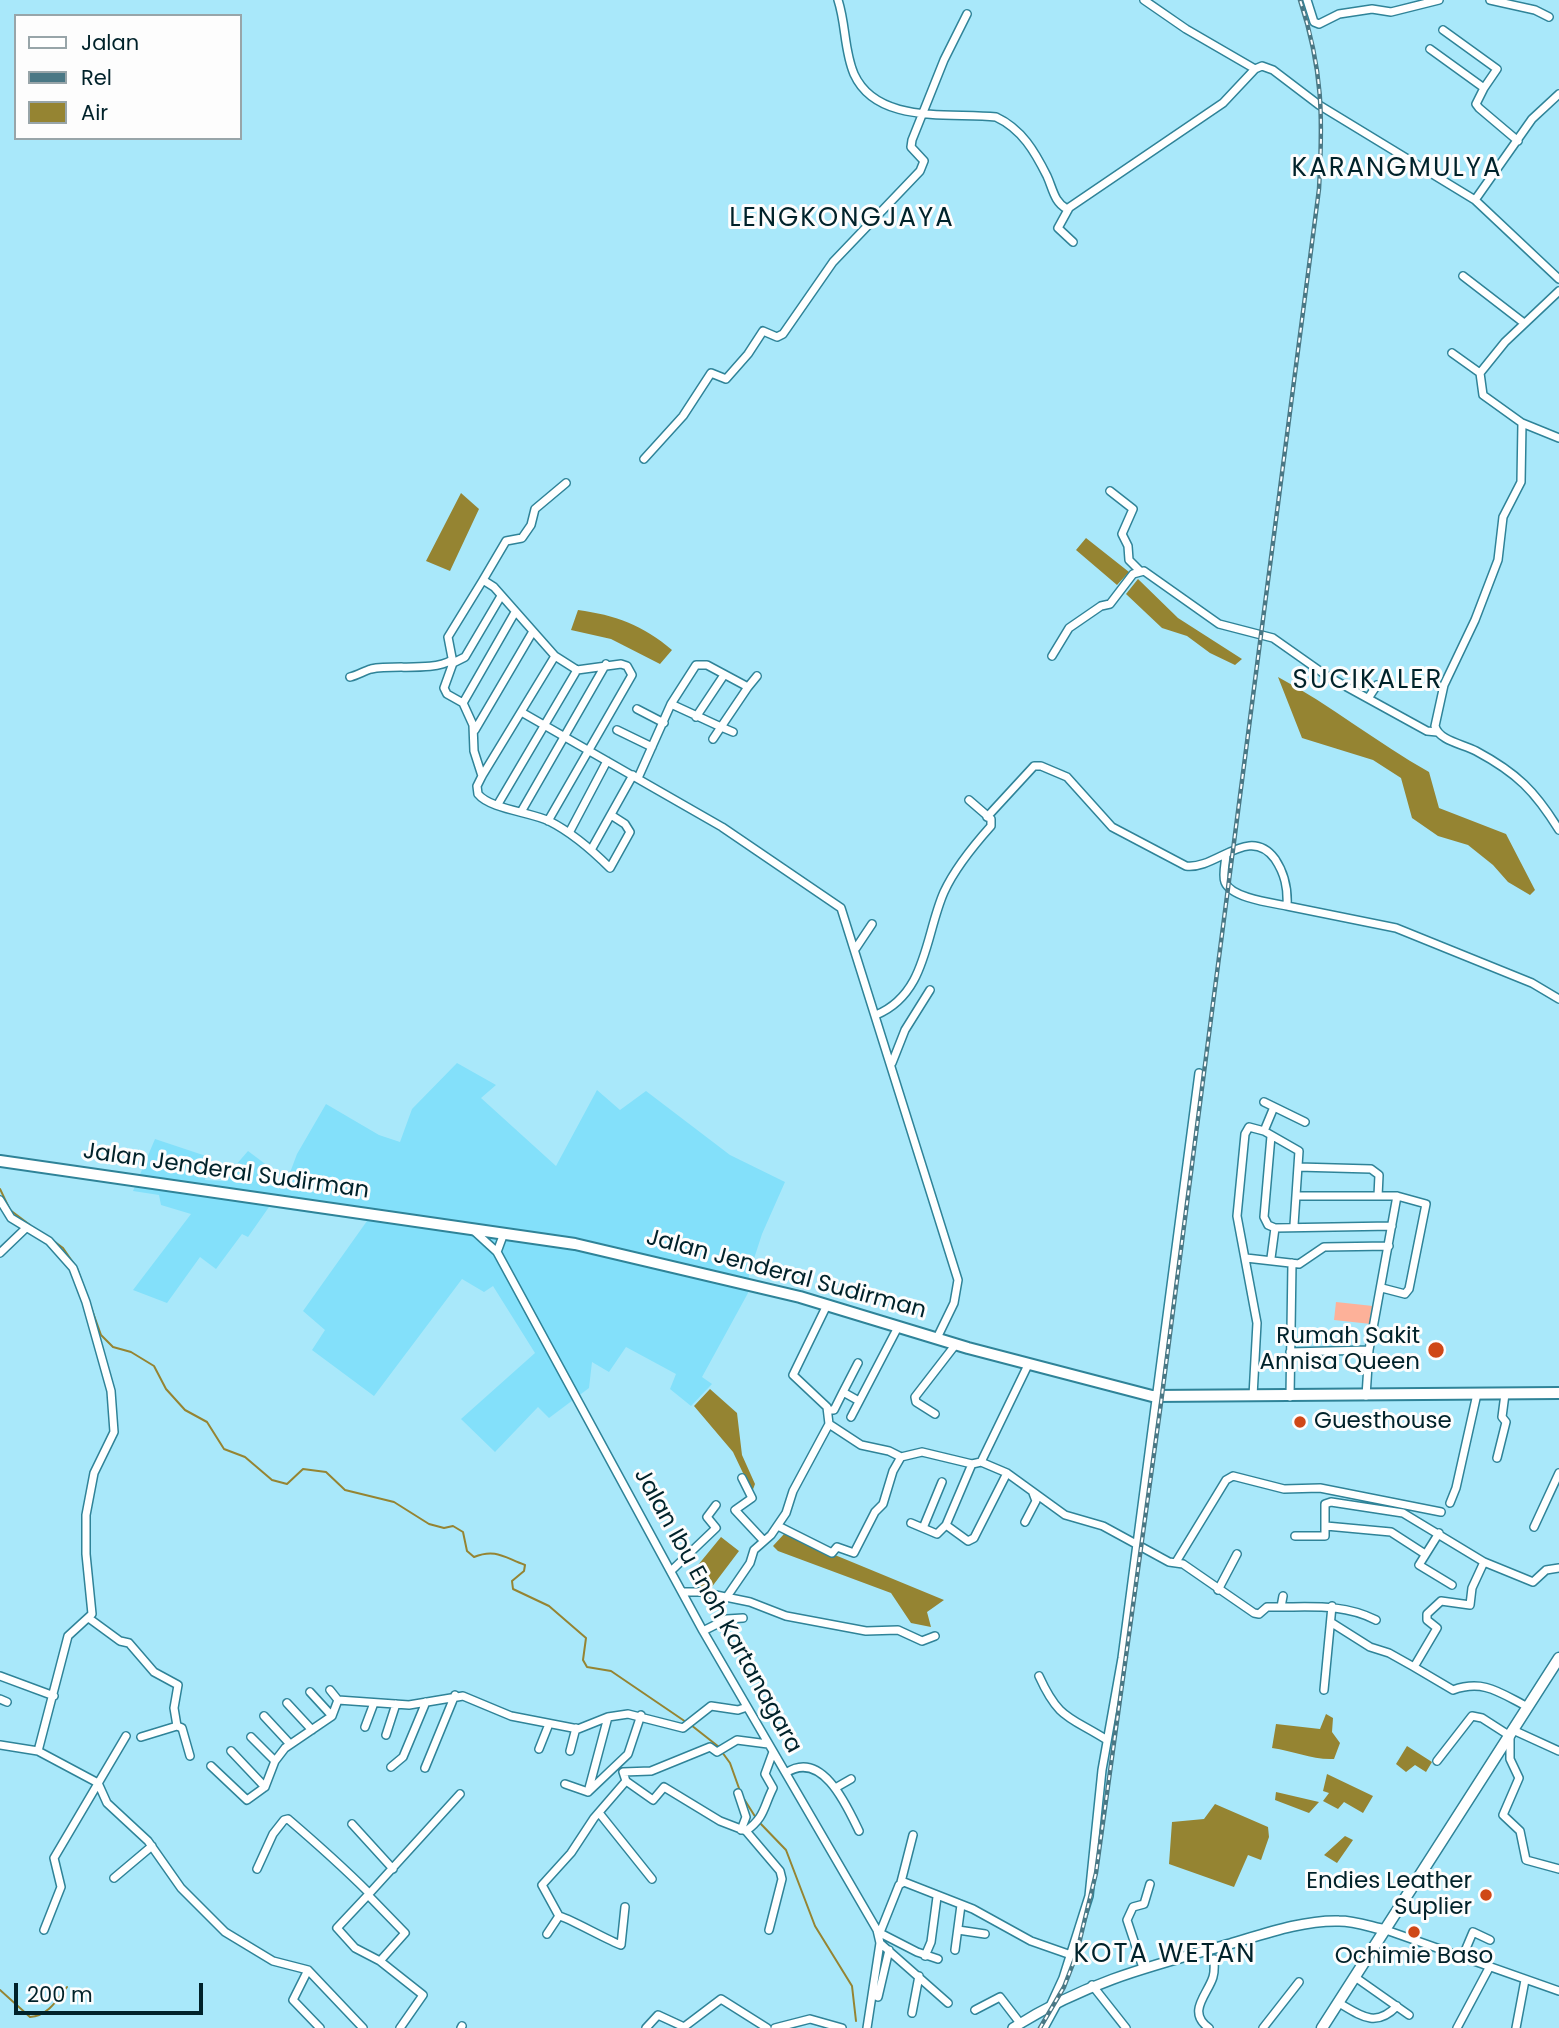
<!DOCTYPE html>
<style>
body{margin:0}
#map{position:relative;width:1559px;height:2028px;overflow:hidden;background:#a9e8fa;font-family:Poppins,sans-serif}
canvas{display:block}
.legend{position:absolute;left:14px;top:14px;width:228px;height:126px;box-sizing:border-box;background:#fdfdfd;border:2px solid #98a5a9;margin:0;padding:9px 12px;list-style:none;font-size:21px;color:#00222a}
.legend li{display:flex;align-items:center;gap:14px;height:35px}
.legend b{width:35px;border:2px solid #98a5a9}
.scale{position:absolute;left:14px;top:1983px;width:189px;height:32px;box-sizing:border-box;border:4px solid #00222a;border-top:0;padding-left:9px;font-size:21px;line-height:24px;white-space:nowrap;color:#00222a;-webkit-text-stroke:5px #fdfdfd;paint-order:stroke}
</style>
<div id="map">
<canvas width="1559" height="2028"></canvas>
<ul class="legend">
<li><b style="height:9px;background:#fff"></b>Jalan</li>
<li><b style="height:9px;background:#4a7885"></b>Rel</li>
<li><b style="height:19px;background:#958432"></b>Air</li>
</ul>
<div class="scale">200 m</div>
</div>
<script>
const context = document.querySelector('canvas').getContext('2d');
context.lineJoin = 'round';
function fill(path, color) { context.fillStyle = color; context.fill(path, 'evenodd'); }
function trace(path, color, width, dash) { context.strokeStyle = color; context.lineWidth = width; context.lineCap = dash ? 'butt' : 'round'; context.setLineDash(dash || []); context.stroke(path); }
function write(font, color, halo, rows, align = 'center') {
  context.font = font + ' Poppins,sans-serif'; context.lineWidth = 6; context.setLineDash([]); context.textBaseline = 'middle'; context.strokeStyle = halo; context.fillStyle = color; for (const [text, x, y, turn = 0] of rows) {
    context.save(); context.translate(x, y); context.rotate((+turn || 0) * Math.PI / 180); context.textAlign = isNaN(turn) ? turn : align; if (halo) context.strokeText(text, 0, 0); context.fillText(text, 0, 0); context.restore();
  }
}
fill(new Path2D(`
 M 457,1063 L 496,1085 L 481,1098 L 556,1166 L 597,1090 L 620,1110 L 646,1091 L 730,1155 L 785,1182 L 762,1234 L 749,1274 L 748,1293 L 702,1377 L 712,1384 L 691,1406 L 670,1389 L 676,1374 L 626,1347 L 609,1372 L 592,1362 L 589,1388 L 549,1418 L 538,1407 L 495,1452 L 461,1419 L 535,1353 L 493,1286 L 484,1292 L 462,1279 L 374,1396 L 312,1350 L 325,1330 L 303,1311 L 367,1221 L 269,1207 L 248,1237 L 242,1234 L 216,1269 L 200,1257 L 167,1303 L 133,1290 L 191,1214 L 161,1205 L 159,1195 L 133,1191 L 155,1139 L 209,1157 L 205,1180 L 222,1181 L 248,1151 L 272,1169 L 264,1186 L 285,1186 L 297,1154 L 326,1104 L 379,1135 L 400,1142 L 412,1109 Z`), '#83e0fa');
fill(new Path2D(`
 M 1336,1302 L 1373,1306 L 1371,1324 L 1334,1320 Z`), '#fdb199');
fill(new Path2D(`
 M 461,493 L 479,509 L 450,571 L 426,561 Z
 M 1086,538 L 1129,572 L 1117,585 L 1076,550 Z
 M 1138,579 L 1178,618 L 1242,659 L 1235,665 L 1210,653 L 1187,636 L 1162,628 L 1126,594 Z
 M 578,610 C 615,615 643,625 672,650 L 660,664 L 611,639 L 571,630 Z
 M 1278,677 C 1331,705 1377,743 1429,772 L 1439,808 L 1506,834 L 1535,890 L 1530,895 L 1508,882 L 1493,865 L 1468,845 L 1438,836 L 1412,818 L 1401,778 L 1373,760 L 1302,738 Z
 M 710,1389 L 737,1413 L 742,1455 L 755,1484 L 752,1492 L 733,1452 L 694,1406 Z
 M 784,1534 L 944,1600 L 927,1612 L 931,1627 L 911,1623 L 891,1593 L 778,1551 L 773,1546 Z
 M 721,1537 L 739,1551 L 708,1592 L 689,1576 Z
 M 1326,1714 L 1333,1718 L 1332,1732 L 1340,1743 L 1334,1759 C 1312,1760 1294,1751 1272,1748 L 1276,1724 L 1320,1729 Z
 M 1407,1746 L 1432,1762 L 1426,1772 L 1415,1765 L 1406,1772 L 1396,1764 Z
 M 1327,1774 L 1373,1796 L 1363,1813 L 1344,1802 L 1338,1809 L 1323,1801 L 1329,1793 L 1323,1791 Z
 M 1276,1792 L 1319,1802 L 1309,1813 L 1275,1800 Z
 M 1215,1804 L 1268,1827 L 1269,1837 L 1261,1860 L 1248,1855 L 1234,1887 L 1169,1864 L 1172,1822 L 1204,1819 Z
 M 1345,1836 L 1353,1840 L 1337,1863 L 1324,1855 Z`), '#958432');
trace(new Path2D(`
 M 0,1189 L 10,1210 L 30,1225
 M 55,1242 L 63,1248 L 74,1264
 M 77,1268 L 101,1335 L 113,1347 L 131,1352 L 154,1366 L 166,1389 L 185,1410 L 207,1422 L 224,1449 L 245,1457 L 272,1480 L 287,1484 L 303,1469 L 326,1472 L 345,1490 L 394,1502 L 429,1524 L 444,1528 L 453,1526 L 463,1532 L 467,1551 L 474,1557 C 496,1548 505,1558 525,1565 L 524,1571 L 512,1581 L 513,1589 L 549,1606 L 586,1638 L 583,1660 L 587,1667 L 611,1671 L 686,1722
 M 691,1725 L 719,1747
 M 722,1752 L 730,1763 L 740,1791
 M 744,1799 L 756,1818
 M 759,1822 L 786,1850 L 815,1926 L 852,1986 L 856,2021
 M 0,1990 L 30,2017 C 48,2016 57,2000 67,1987`), '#958432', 2);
const minor = new Path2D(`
 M 838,0 C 846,24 844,51 854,74 C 877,125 950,112 996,117 C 1022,129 1035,152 1047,176 C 1053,189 1054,202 1067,209 L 1223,103 L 1255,69 L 1262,66 L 1273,70 L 1319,105 L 1475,200 L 1559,279
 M 1144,0 L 1186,29 L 1255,69
 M 1307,0 L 1314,22 L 1319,24 L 1339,14 L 1372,9 L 1391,12 L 1439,0
 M 1490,0 L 1535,10 L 1549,17
 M 1443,30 L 1497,69 L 1484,88
 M 1430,49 L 1484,88 L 1476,104 L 1479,108 L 1518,141
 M 1475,200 L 1532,119 L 1559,94
 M 1069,208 L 1058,228 L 1073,242
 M 1463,276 L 1524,323
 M 1559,291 L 1505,342 L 1480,373 L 1483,395 L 1522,423 L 1521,482 L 1503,517 L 1498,560 L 1475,620 L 1444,685 L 1435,726 C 1439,741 1463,744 1476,751 C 1517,773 1535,791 1559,830
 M 1452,353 L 1480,373
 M 1522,423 L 1559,438
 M 644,459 L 683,416 L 711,373 L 726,379 L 748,354 L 763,331 L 777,337 L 783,334 L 833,262 L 920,171 L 924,161 L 911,147 L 912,140 L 944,60 L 967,14
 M 1110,491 L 1133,509 L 1122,534 L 1128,546 L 1129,560 L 1140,571
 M 483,580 L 506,541 L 522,538 L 531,525 L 535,509 L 566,483
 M 1052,656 L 1069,628 L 1101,606 L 1110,604 L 1133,574 L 1144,571 L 1219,624 L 1273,638 L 1327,676 L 1427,731 L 1437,732
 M 453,663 L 465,657 L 501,596
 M 350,677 C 358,675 364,671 371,669 C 395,664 432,672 452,660
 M 748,687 L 757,676
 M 1369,697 L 1377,685
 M 463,703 L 514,614
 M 637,709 L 664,723
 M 523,713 L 722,827 L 841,908 L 958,1280 L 954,1303 L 937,1338
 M 696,717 L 724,675
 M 475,730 L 532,633
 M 617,730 L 652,747
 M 713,739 L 721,727 L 733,732
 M 482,776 L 474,751 L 473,725 L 463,703 L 447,694 L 444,688 L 453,663 L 448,637 L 483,580 L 494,587 L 555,656 L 482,776 L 477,786 L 478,794 C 490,809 530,812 549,821 C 573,833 592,850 610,868 L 630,832 L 625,824 L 611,815
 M 638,778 L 671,704 L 696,665 L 707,665 L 748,687 L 721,727 L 671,704
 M 498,804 L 577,670
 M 521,812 L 606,664
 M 987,817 L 1034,766 L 1041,766 L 1067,777 L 1112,827 L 1186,866 C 1216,870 1249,824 1275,859 C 1285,874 1288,888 1287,906 L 1396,928 L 1532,983 L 1559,999
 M 548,821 L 632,675 L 627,666 L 621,664 L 577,670 L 555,656
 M 569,833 L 607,761
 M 591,850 L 633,775
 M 1226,854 C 1226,861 1222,875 1225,882 C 1231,898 1272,903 1287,906
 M 856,948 L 872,924
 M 876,1015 C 927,994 925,935 944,892 C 955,868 974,845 991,826 L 991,819 L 969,800
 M 892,1063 L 905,1030 L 930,990
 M 1264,1102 L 1305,1122
 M 1264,1131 L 1274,1107
 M 1271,1136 L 1264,1217 L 1268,1225 L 1275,1228 L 1392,1226
 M 1298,1167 L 1371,1169 L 1379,1175 L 1378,1196
 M 1296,1196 L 1397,1196 L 1426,1204 L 1409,1289 L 1405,1294 L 1382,1288
 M 0,1200 L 11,1218 L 49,1241 L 73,1268 L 86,1302 L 111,1391 L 114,1432 L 94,1473 L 86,1515 L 86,1554 L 92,1614 L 68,1636 L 38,1751 L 98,1783 L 107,1803 L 148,1841 L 181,1888 L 225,1932 L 273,1961 L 308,1970 L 363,2028
 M 473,1230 L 497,1252 L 703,1631 L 877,1930 L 880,1943 L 867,2028
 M 497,1252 L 504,1233
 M 0,1253 L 26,1228
 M 1246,1258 L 1299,1264 L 1324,1247 L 1389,1246
 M 1271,1258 L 1275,1228
 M 827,1305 L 793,1375 L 827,1407 L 829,1424 L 861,1445 L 889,1451 L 901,1457 L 922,1452 L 972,1464 L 981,1462
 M 1290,1352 L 1369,1350
 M 858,1363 L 843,1392 L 859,1401
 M 1028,1365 L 981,1462 L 1007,1473 L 1065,1515 L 1103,1526 L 1169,1562 L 1183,1564 L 1254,1613 L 1259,1614 L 1267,1607 C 1306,1608 1340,1602 1376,1620
 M 1253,1396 L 1257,1323 L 1237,1216 L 1245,1134 L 1249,1127 L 1264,1131 L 1299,1151 L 1294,1225
 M 1366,1396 L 1369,1350 L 1397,1196
 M 1290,1397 L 1292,1263
 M 829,1410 L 834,1410 L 843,1392
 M 935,1414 L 916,1402 L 915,1397 L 956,1344
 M 851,1417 L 898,1327
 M 1497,1458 L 1506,1422 L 1502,1417 L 1505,1394
 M 972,1464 L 946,1525 L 968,1541 L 974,1538 L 1007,1473
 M 742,1478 L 752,1498 L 735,1510 L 763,1540
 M 1450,1503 L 1456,1488 L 1477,1394
 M 1025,1522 L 1036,1501 L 1033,1493
 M 911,1523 L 937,1534 L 946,1525
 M 778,1526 L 832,1553 L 837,1547 L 854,1553 L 875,1512 L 883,1504 L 893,1471 L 901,1457
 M 1326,1526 L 1391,1532 L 1425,1554
 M 1534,1527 L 1559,1473
 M 923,1528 L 942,1482
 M 1439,1533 L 1419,1565 L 1452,1585
 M 1295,1536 L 1325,1536 L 1325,1504 L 1331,1502 L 1403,1513 L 1484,1562 L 1533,1582 L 1546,1570 L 1559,1568
 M 1176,1562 L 1226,1480 L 1233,1476 L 1284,1489 L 1320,1488 L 1441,1512
 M 1484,1562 L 1472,1588 L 1470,1605 L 1441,1601 L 1427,1614 L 1427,1620 L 1437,1628 L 1414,1667 L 1453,1690 C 1484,1679 1500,1693 1528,1707
 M 672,1570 L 716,1528 L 707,1517 L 716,1505
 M 1218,1590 L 1237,1554
 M 684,1592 L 701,1592 L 750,1602 L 786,1616 L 866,1631 L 898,1630 L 922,1641 L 935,1636
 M 726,1598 L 750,1563 L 754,1550 L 771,1535 L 786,1513 L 793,1491 L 829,1424
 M 1281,1607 L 1283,1596
 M 90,1619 L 120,1641 L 129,1643 L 154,1672 L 178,1685 L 174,1708 L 177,1726 L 141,1737
 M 1332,1623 L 1370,1647 L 1389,1653 L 1414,1667
 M 703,1631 L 727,1619 L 743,1618
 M 0,1676 L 54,1696
 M 1039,1676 C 1059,1720 1069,1716 1107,1740
 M 330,1690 L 338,1700
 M 1324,1690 L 1332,1606
 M 310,1692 L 332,1716
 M 0,1699 L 7,1702
 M 287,1703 L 312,1730
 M 264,1716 L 290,1744
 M 608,1717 L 588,1792 L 628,1754 L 641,1715
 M 177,1726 L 182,1728 L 190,1756
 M 365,1727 L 374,1703
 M 1513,1730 L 1559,1751
 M 386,1735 L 396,1704
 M 251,1737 L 275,1761
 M 0,1745 L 38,1751
 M 539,1749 L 549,1724
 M 231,1751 L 265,1787
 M 570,1751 L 576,1728
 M 1437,1761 L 1472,1716 L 1482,1718 L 1510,1736 L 1510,1759 L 1519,1778 L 1503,1815 L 1520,1831 L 1526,1860 L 1559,1869
 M 211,1766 L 247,1800 L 265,1787 L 275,1761 L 285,1748 L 332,1716 L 338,1700 L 409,1705 L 463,1696 L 511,1716 L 578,1729 L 608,1717 L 628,1714 L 683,1728 L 711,1706 L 738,1710 L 747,1707
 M 391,1767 L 403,1757 L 426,1702
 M 425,1768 L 455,1695
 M 786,1773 C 822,1749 847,1806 859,1831
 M 626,1781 L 653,1800 L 664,1787 L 720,1821 L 746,1831 C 765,1817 763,1808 773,1788 L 765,1774 L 773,1752
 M 565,1784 L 588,1792
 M 837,1787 L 851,1779
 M 738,1793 L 746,1817 L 741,1830
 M 600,1814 L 652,1879
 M 352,1824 L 393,1869
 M 746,1831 L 780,1871 L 782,1879 L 769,1930
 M 257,1869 L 273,1834 L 284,1820 L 288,1819 C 316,1843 342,1866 369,1893
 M 114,1878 L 152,1846
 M 901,1882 L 913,1835
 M 368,1895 L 460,1794
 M 559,1916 C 565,1916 609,1941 621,1945 L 625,1907
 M 44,1930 L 61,1887 L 54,1858 L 126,1736
 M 958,1930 L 985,1934
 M 1386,1930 L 1559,1991
 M 880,1933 L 917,1952 L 938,1959
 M 547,1934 L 559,1916 L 542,1885 L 571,1853 L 594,1818 L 626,1781 L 623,1772 L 651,1771 L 710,1747 L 717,1752 L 737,1740 L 768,1744
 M 879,1935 L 899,1885 L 904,1882 L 973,1909 L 1031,1941 L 1071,1955
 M 880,1943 L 948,2003
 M 955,1950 L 961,1905
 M 925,1956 L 931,1942 L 937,1897
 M 1462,1958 L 1473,1932 L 1490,1940
 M 380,1961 L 355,1948 L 337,1928 L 368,1895 L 405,1933 L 380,1961 L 423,1995 L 400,2028
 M 1143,1968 L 1127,1920 L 1133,1907 L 1144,1904 L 1150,1884
 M 308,1970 L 293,2000 L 320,2028
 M 1355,1977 L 1409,2015
 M 1092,1985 L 1126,2028
 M 878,1997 L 889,1950
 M 1339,2003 C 1361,2016 1376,2028 1397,2006
 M 1051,2004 L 1063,1978 L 1089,1896 L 1102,1770 L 1122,1658 L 1199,1073
 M 975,2010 L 1000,1997 L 1020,2023
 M 912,2013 L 919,1976
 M 461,2028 L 462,2026
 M 646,2028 L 658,2015 L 684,2027 L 721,1999 L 767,2028
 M 775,2028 L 810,2019 L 842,2028
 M 1044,2028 L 1057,2004
 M 1209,2028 C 1186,2012 1208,1994 1213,1977 C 1215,1971 1214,1965 1214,1959
 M 1263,2028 L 1299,1982
 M 1457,2028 L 1489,1968
 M 1516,2028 L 1525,1980`);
const tertiary = new Path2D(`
 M 1013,2028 C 1083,1983 1150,1966 1230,1944 C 1264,1934 1303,1920 1339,1921 C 1355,1921 1371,1927 1386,1930`);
const secondary = new Path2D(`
 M 1322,2028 L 1559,1658`);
const primary = new Path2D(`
 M 0,1161 L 575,1244 L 800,1297 L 968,1348 L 1152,1396 L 1559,1393`);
trace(minor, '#2f8398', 10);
trace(tertiary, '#2f8398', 12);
trace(secondary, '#2f8398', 13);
trace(primary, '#2f8398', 14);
trace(minor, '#fff', 7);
trace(tertiary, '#fff', 9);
trace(secondary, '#fff', 10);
trace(primary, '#fff', 10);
const rail = new Path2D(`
 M 1040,2028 L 1064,1987 L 1076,1956 L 1096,1873 L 1161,1403 L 1319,189 C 1323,117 1323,70 1300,0`);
trace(rail, '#4a7885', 4.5);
trace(rail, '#fdfdfd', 2, [5]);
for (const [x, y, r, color] of [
 [1436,1350,9,"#cf4817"],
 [1300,1422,7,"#cf4817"],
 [1486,1895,7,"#cf4817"],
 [1414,1932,7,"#cf4817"]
]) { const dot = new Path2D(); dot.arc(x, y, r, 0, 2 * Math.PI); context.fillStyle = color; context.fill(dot); trace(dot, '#fdfdfd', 2.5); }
write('23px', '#00222a', '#fdfdfd', [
 ["Jalan Jenderal Sudirman",226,1172,8],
 ["Jalan Jenderal Sudirman",786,1275,15],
 ["Jalan Ibu Enoh Kartanagara",717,1611,61]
]);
write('23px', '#00222a', '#fdfdfd', [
 ["Rumah Sakit",1420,1337],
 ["Annisa Queen",1420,1363],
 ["Guesthouse",1314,1422,"left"],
 ["Endies Leather",1472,1882],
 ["Suplier",1472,1908],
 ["Ochimie Baso",1414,1957,"center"]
], 'right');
context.letterSpacing = '2px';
write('26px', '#00222a', '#fdfdfd', [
 ["KARANGMULYA",1397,169],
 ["LENGKONGJAYA",842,219],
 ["SUCIKALER",1368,681],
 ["KOTA WETAN",1165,1955]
]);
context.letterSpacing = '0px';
</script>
